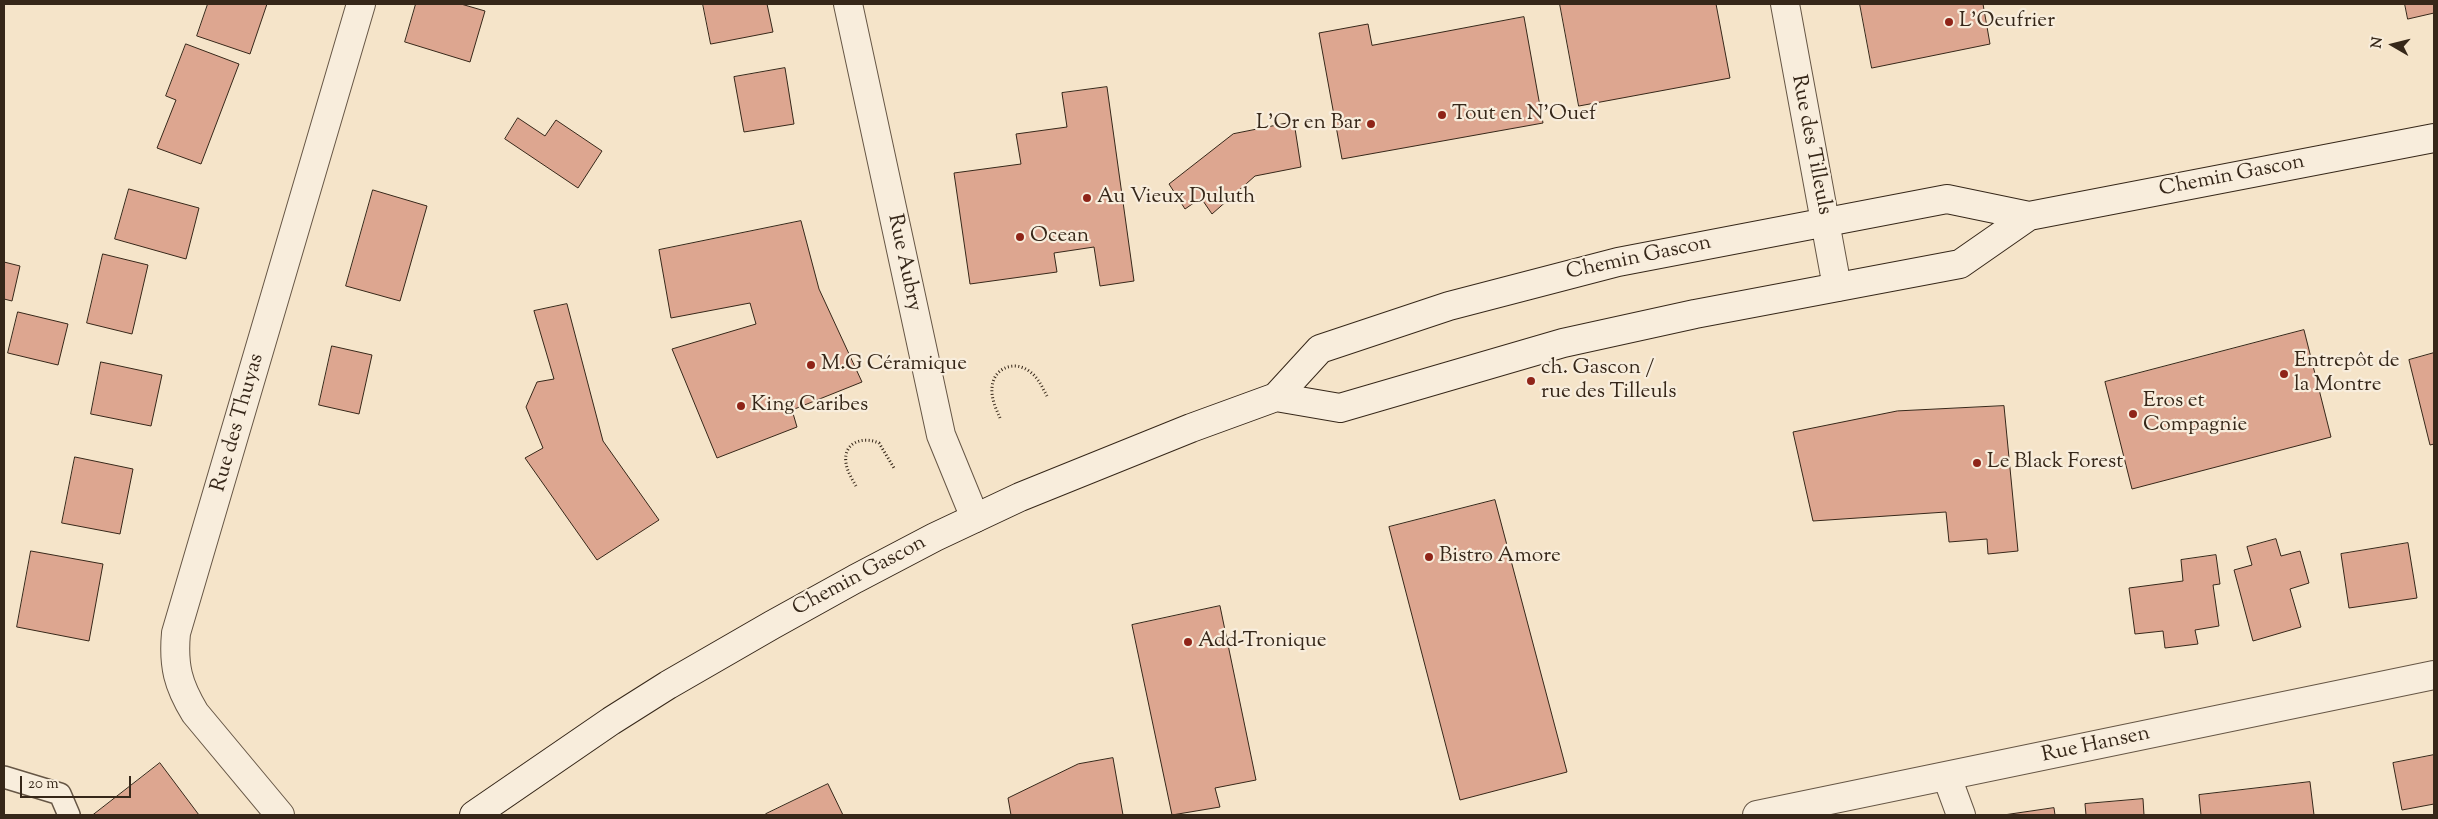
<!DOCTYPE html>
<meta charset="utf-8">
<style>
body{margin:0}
#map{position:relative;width:2438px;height:819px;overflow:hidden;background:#f5e4c9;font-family:"Sorts Mill Goudy",serif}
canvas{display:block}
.frame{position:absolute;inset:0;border:5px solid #362719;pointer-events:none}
.north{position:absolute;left:2368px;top:20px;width:50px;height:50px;-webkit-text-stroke:4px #f8eddc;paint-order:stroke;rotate:278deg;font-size:14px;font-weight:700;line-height:20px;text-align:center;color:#362719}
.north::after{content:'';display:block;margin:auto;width:18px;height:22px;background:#362719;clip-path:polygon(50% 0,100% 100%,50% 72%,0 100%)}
.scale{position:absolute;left:20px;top:776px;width:111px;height:22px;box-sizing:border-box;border:2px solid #362719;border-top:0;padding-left:6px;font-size:15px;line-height:18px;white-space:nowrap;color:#362719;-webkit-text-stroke:4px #f8eddc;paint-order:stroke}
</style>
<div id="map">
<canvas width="2438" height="819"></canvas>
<div class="frame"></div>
<div class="north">N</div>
<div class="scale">20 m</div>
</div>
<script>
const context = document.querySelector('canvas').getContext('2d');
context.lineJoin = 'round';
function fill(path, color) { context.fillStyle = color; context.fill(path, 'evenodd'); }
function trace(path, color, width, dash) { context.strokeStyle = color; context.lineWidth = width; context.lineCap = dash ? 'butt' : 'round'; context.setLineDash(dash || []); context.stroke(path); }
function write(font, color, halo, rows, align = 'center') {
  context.font = font + ' "Sorts Mill Goudy",serif'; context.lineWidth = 4.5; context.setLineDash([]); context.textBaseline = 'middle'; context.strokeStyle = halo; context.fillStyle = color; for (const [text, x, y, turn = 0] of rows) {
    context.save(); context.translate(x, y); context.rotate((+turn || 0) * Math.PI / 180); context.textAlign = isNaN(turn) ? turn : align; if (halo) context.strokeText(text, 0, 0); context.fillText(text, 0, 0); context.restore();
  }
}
const building = new Path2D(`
 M 208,4 L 267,4 L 250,54 L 197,36 Z
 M 416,4 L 461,4 L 485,11 L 470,62 L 405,42 Z
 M 703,4 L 767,4 L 773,32 L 711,44 Z
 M 1560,4 L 1716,4 L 1730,78 L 1579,106 Z
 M 1860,4 L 1983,4 L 1990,44 L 1872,68 Z
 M 2405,4 L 2434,4 L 2434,13 L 2408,19 Z
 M 1524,17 L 1543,123 L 1342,159 L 1319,33 L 1368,24 L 1372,45 Z
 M 186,44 L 239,64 L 201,164 L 157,148 L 176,100 L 166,96 Z
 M 785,68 L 794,124 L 744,132 L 734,77 Z
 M 1107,87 L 1134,281 L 1100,286 L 1094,247 L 1054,253 L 1057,272 L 970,284 L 954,173 L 1021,164 L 1016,134 L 1067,127 L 1062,93 Z
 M 518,118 L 545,136 L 556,120 L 602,151 L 578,188 L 505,139 Z
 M 1294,122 L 1301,167 L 1255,176 L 1212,214 L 1201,198 L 1185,209 L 1169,184 L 1233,134 Z
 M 129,189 L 199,208 L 186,259 L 115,239 Z
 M 373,190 L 427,206 L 400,301 L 346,286 Z
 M 801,221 L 819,289 L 862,382 L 792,410 L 797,427 L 717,458 L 672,349 L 756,324 L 750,303 L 671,318 L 659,250 Z
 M 103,254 L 148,265 L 132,334 L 87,323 Z
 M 4,262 L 20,266 L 12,301 L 4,299 Z
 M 567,304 L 603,441 L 659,520 L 597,560 L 525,458 L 543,448 L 526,407 L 537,382 L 554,379 L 534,311 Z
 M 18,312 L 68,324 L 58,365 L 8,353 Z
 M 2304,330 L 2331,437 L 2132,489 L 2105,382 Z
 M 332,346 L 372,355 L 359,414 L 319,405 Z
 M 2434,353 L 2434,444 L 2430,445 L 2409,360 Z
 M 101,362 L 162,375 L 151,426 L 91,414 Z
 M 2004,406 L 2018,551 L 1988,554 L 1987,539 L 1949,542 L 1946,512 L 1813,521 L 1793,432 L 1897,411 Z
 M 75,457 L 133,469 L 120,534 L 62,523 Z
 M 1495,500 L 1567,772 L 1460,800 L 1389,527 Z
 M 2276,539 L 2281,556 L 2300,551 L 2309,583 L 2290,589 L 2301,627 L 2253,641 L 2234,570 L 2252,565 L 2247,547 Z
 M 2408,543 L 2417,598 L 2349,608 L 2341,554 Z
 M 31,551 L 103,564 L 89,641 L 17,627 Z
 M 2216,555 L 2220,584 L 2213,585 L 2219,626 L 2195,630 L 2198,644 L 2165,648 L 2163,631 L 2135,634 L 2129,588 L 2183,581 L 2181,560 Z
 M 1220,606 L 1256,780 L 1215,788 L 1220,807 L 1172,815 L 1132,625 Z
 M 2434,755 L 2434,804 L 2402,810 L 2393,763 Z
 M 1113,758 L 1123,815 L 1011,815 L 1008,798 L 1078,764 Z
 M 160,763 L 199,815 L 93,815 Z
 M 2310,782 L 2314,815 L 2201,815 L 2199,795 Z
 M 828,784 L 843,815 L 767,815 L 766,814 Z
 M 2143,799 L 2144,815 L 2086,815 L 2085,804 Z
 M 2054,808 L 2055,815 L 2004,815 Z`);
fill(building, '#dda690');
trace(building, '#362719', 1);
const service = new Path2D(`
 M 4,777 L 60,794 L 69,815`);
const minor = new Path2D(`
 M 848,4 L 941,435 L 975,518
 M 1785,4 L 1837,287
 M 1947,777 L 1961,815
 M 280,815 L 195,713 C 178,685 173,666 176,633 L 361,4
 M 1757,815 L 2434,675`);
const secondary = new Path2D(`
 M 1276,397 L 1320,349 L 1449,306 L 1618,262 L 1947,199 L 2029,216 L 2434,138
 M 474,815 L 611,721 L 668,685 L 772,625 L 855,579 L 935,537 L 1020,497 L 1191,428 L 1276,397 L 1340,408 L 1563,343 L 1695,314 L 1960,264 L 2029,216`);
trace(service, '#665645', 24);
trace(minor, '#665645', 30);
trace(secondary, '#362719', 30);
trace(new Path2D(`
 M 1000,418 C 996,409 991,398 992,388 C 993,368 1014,360 1029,371 C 1038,377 1042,387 1047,396
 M 856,486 C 852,479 847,471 846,463 C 843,442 863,436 879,443 L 894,468`), '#362719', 3, [1, 2.5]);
trace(service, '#f8eddc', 21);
trace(minor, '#f8eddc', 28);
trace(secondary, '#f8eddc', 28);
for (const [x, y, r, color] of [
 [1949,22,5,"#8f2418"],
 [1442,115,5,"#8f2418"],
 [1371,124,5,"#8f2418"],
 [1087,198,5,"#8f2418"],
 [1020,237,5,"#8f2418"],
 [811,365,5,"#8f2418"],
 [2284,374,5,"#8f2418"],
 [1531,381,5,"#8f2418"],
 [741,406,5,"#8f2418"],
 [2133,414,5,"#8f2418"],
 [1977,463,5,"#8f2418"],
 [1429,557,5,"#8f2418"],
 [1188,642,5,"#8f2418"]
]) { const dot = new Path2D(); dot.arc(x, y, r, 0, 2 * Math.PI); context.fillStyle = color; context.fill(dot); trace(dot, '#f8eddc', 2); }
write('21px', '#362719', '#f8eddc', [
 ["L'Oeufrier",1959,22],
 ["Tout en N'Ouef",1452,115],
 ["L'Or en Bar",1361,124,"right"],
 ["Au Vieux Duluth",1097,198],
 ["Ocean",1030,237],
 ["Entrepôt de",2294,362],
 ["la Montre",2294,386],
 ["M.G Céramique",821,365],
 ["ch. Gascon /",1541,369],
 ["rue des Tilleuls",1541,393],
 ["Eros et",2143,402],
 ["Compagnie",2143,426],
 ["King Caribes",751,406],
 ["Le Black Forest",1987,463],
 ["Bistro Amore",1439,557],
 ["Add-Tronique",1198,642]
], 'left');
write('21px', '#362719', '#f8eddc', [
 ["Rue des Tilleuls",1810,145,79],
 ["Chemin Gascon",2232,177,-11],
 ["Chemin Gascon",1639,259,-12],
 ["Rue Aubry",903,263,78],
 ["Rue des Thuyas",239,423,-74],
 ["Chemin Gascon",860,577,-28],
 ["Rue Hansen",2096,746,-12]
]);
</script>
